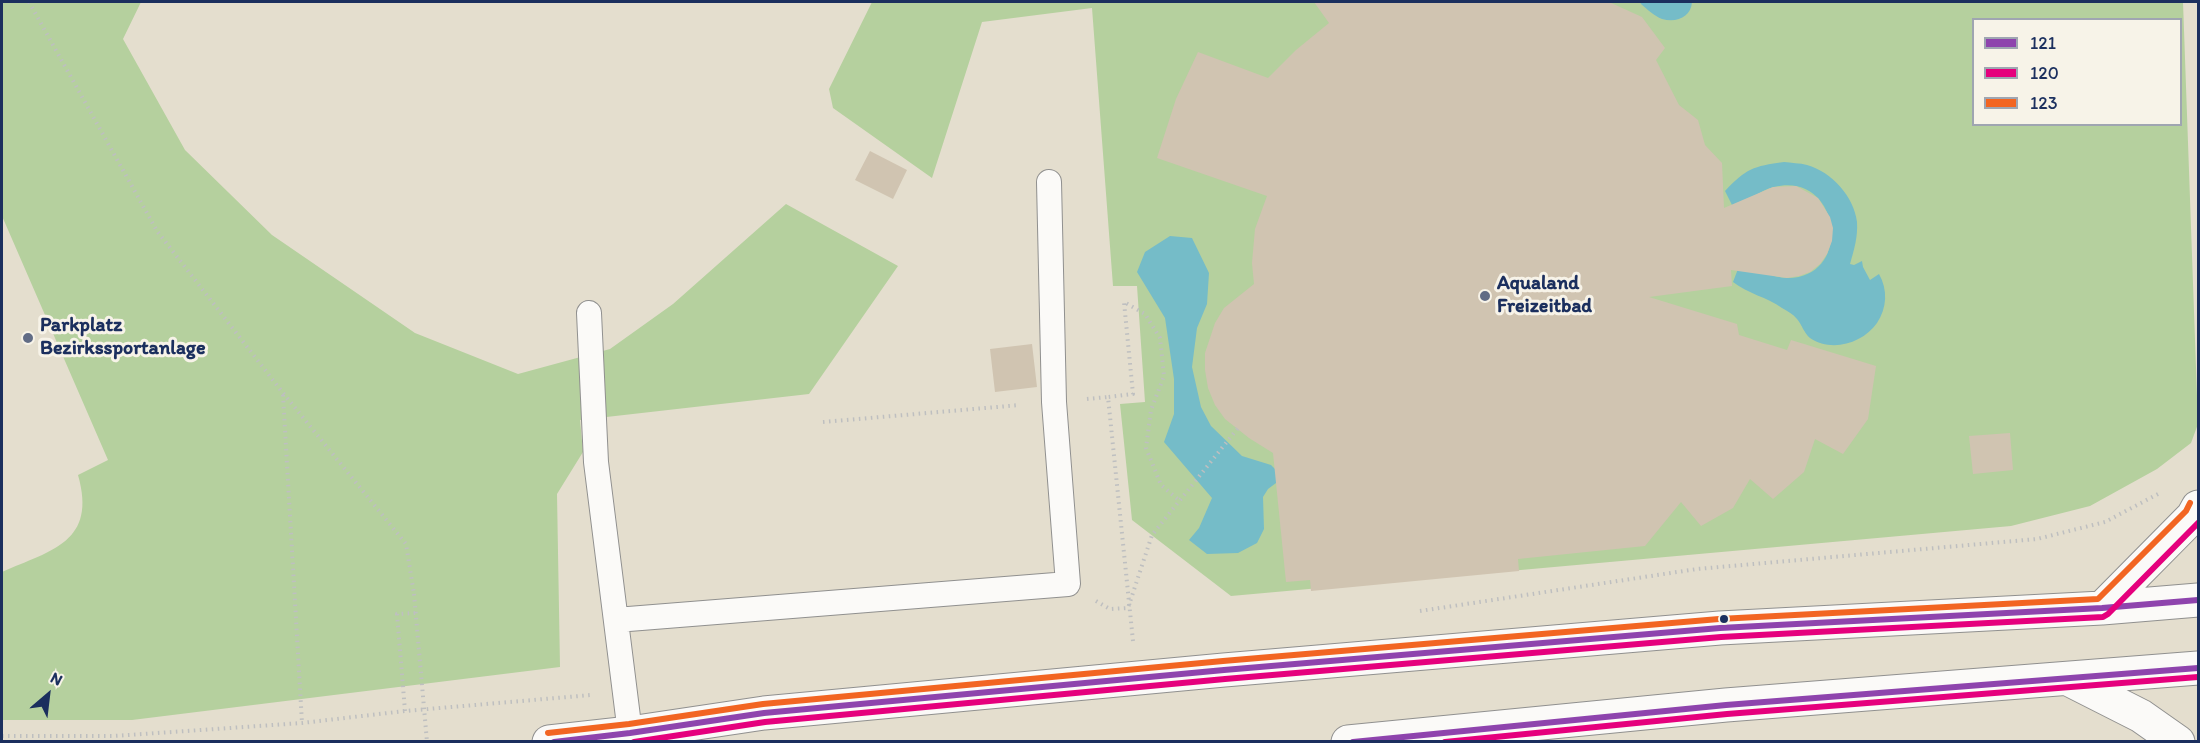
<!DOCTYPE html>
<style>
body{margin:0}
#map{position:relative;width:2200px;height:743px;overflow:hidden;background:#e4dece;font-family:Itim,sans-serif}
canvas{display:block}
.frame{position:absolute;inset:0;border:3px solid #1b2f5e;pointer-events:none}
.legend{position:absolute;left:1972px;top:18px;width:210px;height:108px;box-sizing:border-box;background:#f7f3e8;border:2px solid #9fa5b1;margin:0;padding:8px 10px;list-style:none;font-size:18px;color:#1b2f5e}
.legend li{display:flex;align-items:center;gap:12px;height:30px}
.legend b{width:30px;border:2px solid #9fa5b1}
.north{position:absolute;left:18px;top:665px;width:60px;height:60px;-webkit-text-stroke:4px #f7f3e8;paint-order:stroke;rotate:28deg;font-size:16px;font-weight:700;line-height:24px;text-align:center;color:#1b2f5e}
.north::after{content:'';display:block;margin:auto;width:21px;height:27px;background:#1b2f5e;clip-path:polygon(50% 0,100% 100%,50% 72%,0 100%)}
</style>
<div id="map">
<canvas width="2200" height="743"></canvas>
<div class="frame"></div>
<ul class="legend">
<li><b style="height:8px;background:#8e44ad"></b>121</li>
<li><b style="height:8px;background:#e5007d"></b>120</li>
<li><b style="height:8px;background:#f26522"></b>123</li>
</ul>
<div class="north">N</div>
</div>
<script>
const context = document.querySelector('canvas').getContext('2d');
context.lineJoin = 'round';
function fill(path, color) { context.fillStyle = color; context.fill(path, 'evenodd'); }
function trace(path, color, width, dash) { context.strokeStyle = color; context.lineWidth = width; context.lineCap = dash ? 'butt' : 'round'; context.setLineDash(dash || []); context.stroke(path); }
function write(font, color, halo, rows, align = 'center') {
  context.font = font + ' Itim,sans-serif'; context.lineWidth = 6; context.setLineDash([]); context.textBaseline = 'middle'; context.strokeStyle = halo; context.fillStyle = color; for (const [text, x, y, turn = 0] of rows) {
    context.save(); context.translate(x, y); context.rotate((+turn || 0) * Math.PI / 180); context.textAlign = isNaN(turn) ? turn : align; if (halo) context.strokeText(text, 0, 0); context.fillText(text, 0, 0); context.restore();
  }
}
fill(new Path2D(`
 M 2,2 L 141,2 L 123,39 L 185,150 L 272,235 L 415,333 L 518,374 L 610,349 L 673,304 L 786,204 L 898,266 L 809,394 L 580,420 L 583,452 L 557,494 L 560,667 L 132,720 L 2,720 L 2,572 C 52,550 97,542 78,475 L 108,460 L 2,216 Z
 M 872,2 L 2183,2 L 2198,424 L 2191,443 L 2157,469 L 2090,506 L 2011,526 L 1231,596 L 1132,520 L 1120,404 L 1145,402 L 1137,286 L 1113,286 L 1092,8 L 982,22 L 932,178 L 833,108 L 829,89 ZM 1974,20 L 2180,20 L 2180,124 L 1974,124 Z`), '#b5d09e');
fill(new Path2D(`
 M 1640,2 L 1692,2 C 1691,17 1677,23 1662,19 C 1654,16 1647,9 1641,4 Z
 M 1784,162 C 1791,163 1800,163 1807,165 C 1832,172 1854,197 1857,222 C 1858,237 1854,250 1850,264 L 1854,265 L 1862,261 L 1863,267 L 1870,280 L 1879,274 C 1888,290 1887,308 1877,323 C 1863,343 1832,353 1810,338 C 1804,333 1802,325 1797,319 C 1793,314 1787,311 1782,308 C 1767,297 1748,294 1733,282 L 1741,261 C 1755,268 1771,278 1788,278 C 1855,277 1840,170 1774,187 C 1760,190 1747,202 1734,209 L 1725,191 C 1746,169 1753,166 1784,162 Z
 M 1170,236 L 1192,238 L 1209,273 L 1207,304 L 1197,328 L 1192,367 L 1201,407 L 1211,426 L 1242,456 L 1271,465 L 1277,471 L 1276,483 L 1268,489 L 1263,497 L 1264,529 L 1257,543 L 1238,553 L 1207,554 L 1189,540 L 1199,528 L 1212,498 L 1164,442 L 1174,414 L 1174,379 L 1165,318 L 1137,272 L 1145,252 Z`), '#75bcc8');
fill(new Path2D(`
 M 1314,2 L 1609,2 L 1642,17 L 1665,48 L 1656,60 L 1679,105 L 1698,120 L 1705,145 L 1722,163 L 1724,208 L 1773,187 L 1796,186 L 1818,198 L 1830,217 L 1833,228 L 1832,241 L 1827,254 L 1820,264 L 1810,272 L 1799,276 L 1787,278 L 1731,270 L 1732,286 L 1649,297 L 1737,324 L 1739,335 L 1787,350 L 1791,340 L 1876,366 L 1868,419 L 1843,454 L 1815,439 L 1804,472 L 1773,499 L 1750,479 L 1733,508 L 1701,526 L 1681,502 L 1645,546 L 1518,559 L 1519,571 L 1311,591 L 1310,580 L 1286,582 L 1273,453 L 1249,438 L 1225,419 L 1215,405 L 1208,388 L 1205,370 L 1205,353 L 1215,323 L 1224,308 L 1254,284 L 1252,263 L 1255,229 L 1267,196 L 1157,158 L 1176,99 L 1198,52 L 1268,78 L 1296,50 L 1329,23 Z
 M 870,151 L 907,170 L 893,199 L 855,180 Z
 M 1032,344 L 1037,387 L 995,392 L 990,349 Z
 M 2010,433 L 2013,470 L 1973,474 L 1969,436 Z`), '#d0c4b1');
const lane = new Path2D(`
 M 589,313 L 596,462 L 630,733
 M 616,620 L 1068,584 L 1054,402 L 1049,182`);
const primary = new Path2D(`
 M 2102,608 L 2193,516 L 2198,507
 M 2068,679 L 2141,716 L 2178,742
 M 549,742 L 630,733 L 764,713 L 1224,670 L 1720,628 L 2102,608 L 2198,600
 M 1348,742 L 1726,705 L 2198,668`);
trace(lane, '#90908f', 26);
trace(primary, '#90908f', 35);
trace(new Path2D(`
 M 29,2 L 157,231 L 283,393 L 406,544 L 414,594
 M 283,395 L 302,723
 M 1087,399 L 1108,397
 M 823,422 L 1020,405
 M 1096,601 L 1110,609 L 1128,608 L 1152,535 L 1238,428
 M 1420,611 L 1697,569 L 2037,539 L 2105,522 L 2158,494
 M 1133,641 L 1108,397 L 1133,394 L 1124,302 L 1145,314 L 1160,338 L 1164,376 L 1151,410 L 1146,448 L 1161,485 L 1180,501
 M 405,711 L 397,614 L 416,613
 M 2,736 L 114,736 L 302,723 L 405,711 L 591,695`), '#bebfc0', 4, [1.5, 4.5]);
trace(lane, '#fbfaf8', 24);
trace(primary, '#fbfaf8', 33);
trace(new Path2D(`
 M 414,594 L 427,742`), '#bebfc0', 4, [1.5, 4.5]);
trace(new Path2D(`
 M 554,742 L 630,733 L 764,713 L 1224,670 L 1720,628 L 2102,608 L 2198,600
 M 1353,742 L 1726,705 L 2198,668`), '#8e44ad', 6);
trace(new Path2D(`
 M 634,742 L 765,722 L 1225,679 L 1721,637 L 2103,617 L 2108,614 L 2198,523
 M 1445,742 L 1727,714 L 2198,677`), '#e5007d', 6);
trace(new Path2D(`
 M 548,733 L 629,724 L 763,704 L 1223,661 L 1719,619 L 2098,599 L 2186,511 L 2190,503`), '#f26522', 6);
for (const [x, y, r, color] of [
 [1485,296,6,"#616c85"],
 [28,338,6,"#616c85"],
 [1724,619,5,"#1b2f5e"]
]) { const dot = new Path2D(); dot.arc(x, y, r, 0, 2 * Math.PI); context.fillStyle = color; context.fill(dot); trace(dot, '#f7f3e8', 2); }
write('bold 20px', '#1b2f5e', '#f7f3e8', [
 ["Aqualand",1497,284],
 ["Freizeitbad",1497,307],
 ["Parkplatz",40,326],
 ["Bezirkssportanlage",40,349]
], 'left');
</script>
